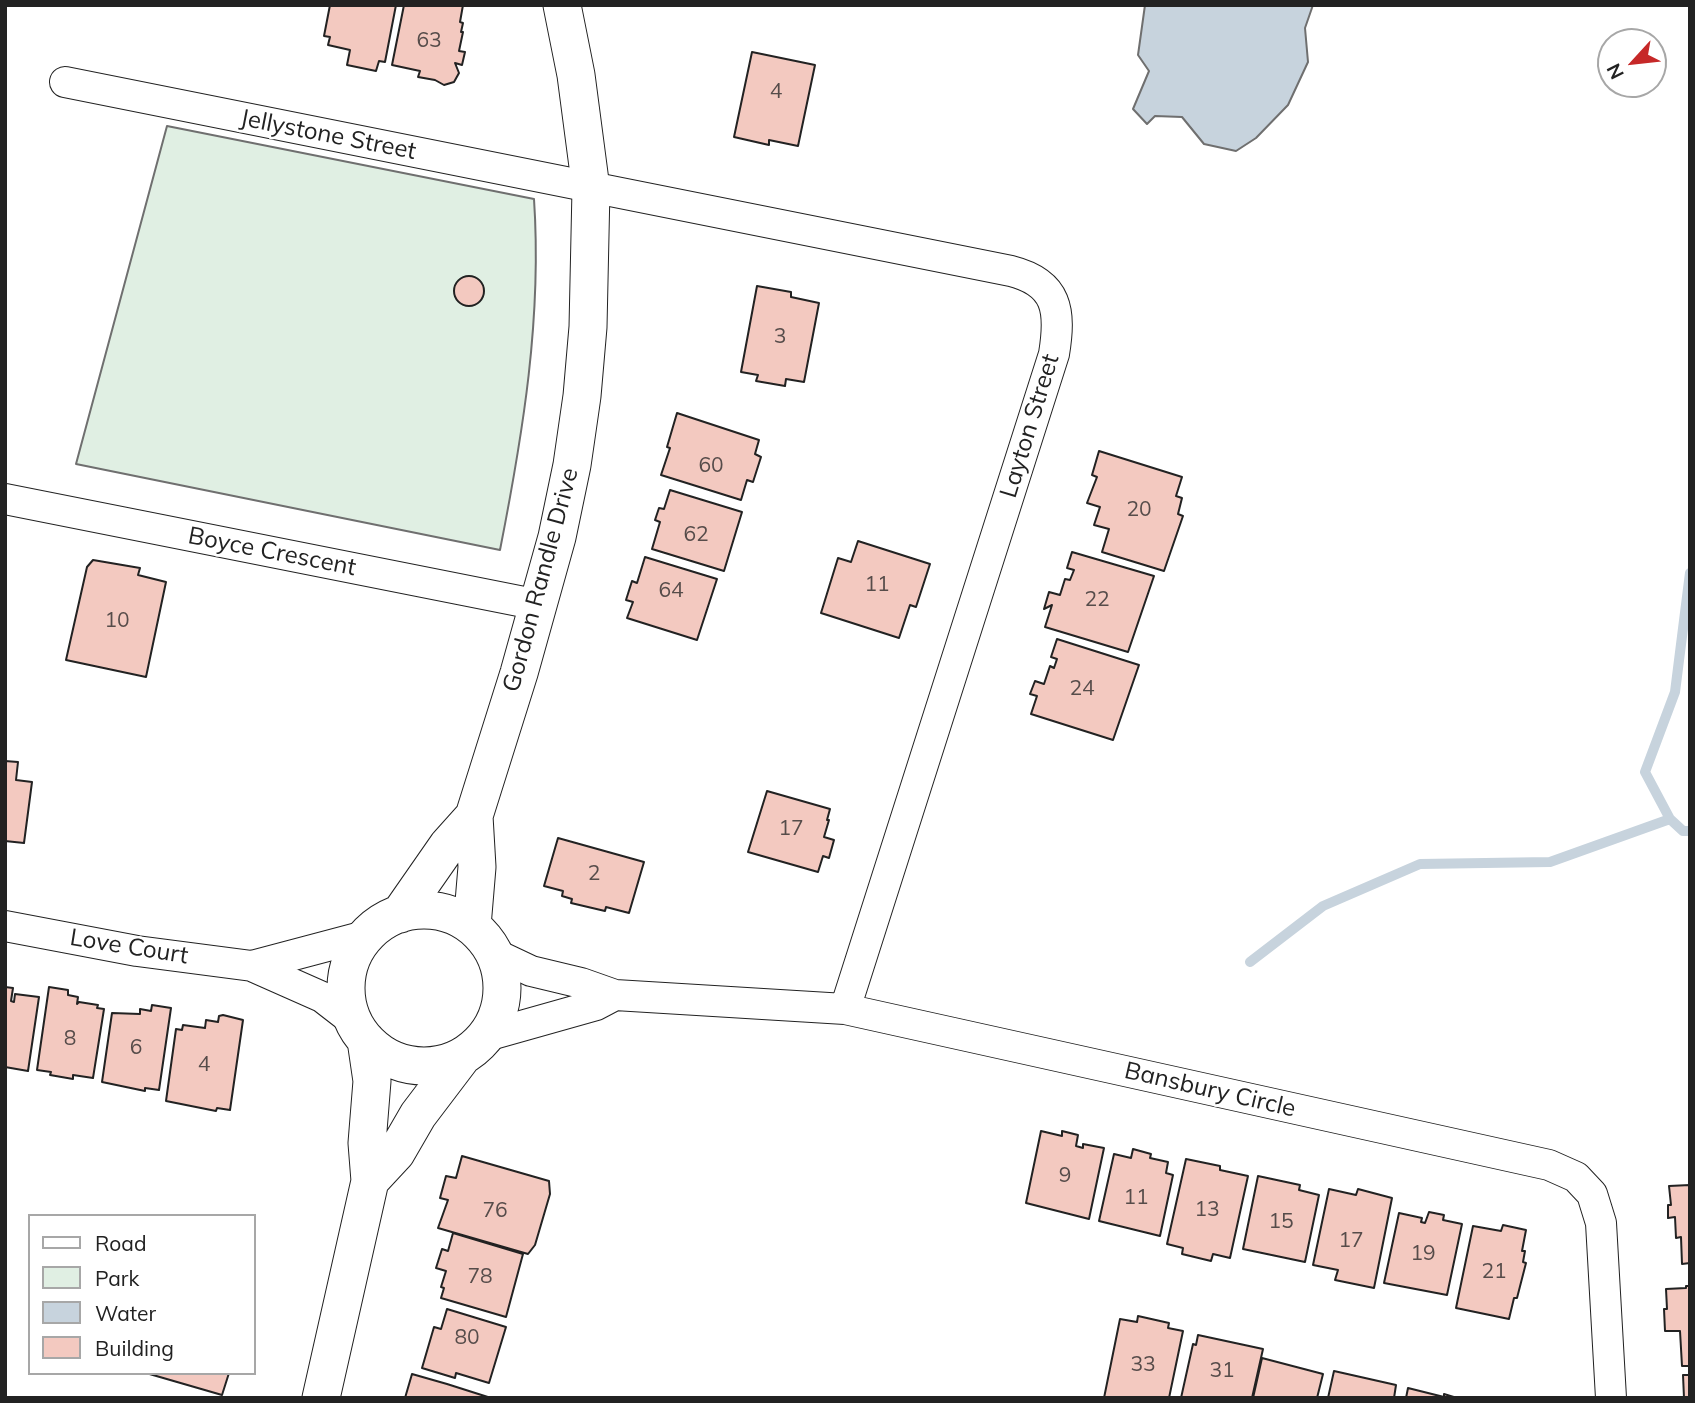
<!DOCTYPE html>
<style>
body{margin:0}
#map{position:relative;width:1695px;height:1403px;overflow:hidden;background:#fff;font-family:Mulish,sans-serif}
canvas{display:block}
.frame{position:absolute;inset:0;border:7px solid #222;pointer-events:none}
.legend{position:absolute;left:28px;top:1214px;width:228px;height:161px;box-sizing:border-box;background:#fff;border:2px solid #a7a7a7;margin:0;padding:9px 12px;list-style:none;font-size:21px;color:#222}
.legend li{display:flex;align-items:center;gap:14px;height:35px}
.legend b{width:35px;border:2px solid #a7a7a7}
.north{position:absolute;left:1597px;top:28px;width:70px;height:70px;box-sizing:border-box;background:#fff;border:2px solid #a7a7a7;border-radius:50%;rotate:243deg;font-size:19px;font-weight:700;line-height:28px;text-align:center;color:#222}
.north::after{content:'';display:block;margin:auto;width:24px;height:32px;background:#c62828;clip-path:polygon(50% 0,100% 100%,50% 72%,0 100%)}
</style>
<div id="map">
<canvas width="1695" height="1403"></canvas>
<div class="frame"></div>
<ul class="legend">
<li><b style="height:9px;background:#fff"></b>Road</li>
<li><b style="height:19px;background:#e0efe3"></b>Park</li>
<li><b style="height:19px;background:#c7d3dd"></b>Water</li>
<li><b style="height:19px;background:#f3c9c0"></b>Building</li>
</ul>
<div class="north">N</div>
</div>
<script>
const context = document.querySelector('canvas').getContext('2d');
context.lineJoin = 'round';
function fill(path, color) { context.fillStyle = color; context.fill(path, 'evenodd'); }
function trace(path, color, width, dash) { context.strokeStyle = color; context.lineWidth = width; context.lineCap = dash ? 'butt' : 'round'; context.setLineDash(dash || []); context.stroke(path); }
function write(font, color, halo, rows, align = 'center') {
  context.font = font + ' Mulish,sans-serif'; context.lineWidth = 5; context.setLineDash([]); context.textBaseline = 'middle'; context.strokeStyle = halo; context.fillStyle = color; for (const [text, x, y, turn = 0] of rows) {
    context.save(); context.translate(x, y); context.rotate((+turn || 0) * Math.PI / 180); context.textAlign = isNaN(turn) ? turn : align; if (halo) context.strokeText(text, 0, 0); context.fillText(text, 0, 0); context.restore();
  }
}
const green = new Path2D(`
 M 167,126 L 534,199 C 542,318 523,433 500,550 L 76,464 Z`);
fill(green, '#e0efe3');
trace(green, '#6f6f6f', 2);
const water = new Path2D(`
 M 1145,5 L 1313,5 L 1305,28 L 1308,62 L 1288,105 L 1256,138 L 1236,151 L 1204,144 L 1182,117 L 1155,116 L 1147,124 L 1133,109 L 1149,71 L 1138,55 Z`);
fill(water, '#c7d3dd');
trace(water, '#6f6f6f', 2);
trace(new Path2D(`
 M 1690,573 L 1675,692 L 1645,772 L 1670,819 L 1683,831 L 1690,831
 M 1250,962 L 1323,906 L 1420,864 L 1550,862 L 1670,819`), '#c7d3dd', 10);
const building = new Path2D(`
 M 330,5 L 396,5 L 385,62 L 379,61 L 376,71 L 347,65 L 350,50 L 328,45 L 330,37 L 324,36 Z
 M 404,5 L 463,5 L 460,22 L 463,23 L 461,32 L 463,32 L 459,51 L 465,52 L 462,65 L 455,63 L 459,73 L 454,82 L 444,85 L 435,80 L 418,77 L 420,71 L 392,65 Z
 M 752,52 L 815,65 L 798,146 L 769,140 L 769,145 L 734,137 Z
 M454 291a15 15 0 1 1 30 0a15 15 0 1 1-30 0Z
 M 757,286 L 791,292 L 791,297 L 819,303 L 804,382 L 786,379 L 785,386 L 756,381 L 758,375 L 741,372 Z
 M 677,413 L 759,440 L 755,454 L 761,457 L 753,482 L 747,480 L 741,500 L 661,475 L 670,448 L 667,447 Z
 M 1099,451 L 1182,477 L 1176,496 L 1182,498 L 1178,514 L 1183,516 L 1164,571 L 1102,552 L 1109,529 L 1094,525 L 1100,507 L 1087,503 L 1097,477 L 1092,475 Z
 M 670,490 L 742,512 L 724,571 L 652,549 L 660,522 L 655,520 L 659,508 L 664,509 Z
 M 858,541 L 930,564 L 916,607 L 910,605 L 899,638 L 821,613 L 838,558 L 851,562 Z
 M 1072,552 L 1154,576 L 1128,652 L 1045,627 L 1052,605 L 1044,609 L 1049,592 L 1060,595 L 1065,579 L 1070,580 L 1074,570 L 1067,568 Z
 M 645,557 L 717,579 L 697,640 L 627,618 L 633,602 L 626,600 L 632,581 L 637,583 Z
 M 93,560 L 140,568 L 138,575 L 166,582 L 146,677 L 66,660 L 87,567 Z
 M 1057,639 L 1139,665 L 1113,740 L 1031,714 L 1037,696 L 1030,694 L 1035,681 L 1044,684 L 1050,666 L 1054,668 L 1057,659 L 1051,657 Z
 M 5,761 L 18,762 L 16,780 L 32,782 L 24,843 L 5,841 Z
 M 767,791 L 830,809 L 827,820 L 829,820 L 824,837 L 834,840 L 829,858 L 823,856 L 818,872 L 748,852 Z
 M 558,838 L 644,862 L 629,913 L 606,907 L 605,911 L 571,903 L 572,899 L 562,896 L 563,891 L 544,886 Z
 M 5,987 L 13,988 L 11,1001 L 14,1002 L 15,994 L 39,997 L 28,1071 L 5,1067 Z
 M 49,987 L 68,990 L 68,995 L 78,997 L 77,1004 L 79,1002 L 98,1005 L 97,1008 L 104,1009 L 93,1078 L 73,1075 L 73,1079 L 50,1075 L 51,1072 L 37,1070 Z
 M 152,1005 L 171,1008 L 159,1090 L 145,1088 L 145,1091 L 102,1082 L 112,1013 L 140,1014 L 140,1009 L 151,1011 Z
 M 223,1015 L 243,1020 L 230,1110 L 217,1108 L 216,1111 L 166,1101 L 176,1029 L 182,1030 L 183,1025 L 205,1028 L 206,1020 L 218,1022 L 219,1016 Z
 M 1041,1131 L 1062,1136 L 1062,1131 L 1078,1135 L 1076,1146 L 1083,1148 L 1083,1144 L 1104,1148 L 1089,1219 L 1026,1203 Z
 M 1133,1149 L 1151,1154 L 1150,1158 L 1168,1162 L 1166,1173 L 1173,1175 L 1160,1236 L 1099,1221 L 1114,1154 L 1131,1158 Z
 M 462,1156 L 549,1181 L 550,1194 L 535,1245 L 528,1254 L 438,1228 L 448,1200 L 440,1198 L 446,1176 L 456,1178 Z
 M 1186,1159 L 1220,1166 L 1220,1170 L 1248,1176 L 1230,1258 L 1213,1254 L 1211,1261 L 1182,1254 L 1183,1248 L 1167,1244 Z
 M 1258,1176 L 1300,1185 L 1299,1190 L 1319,1195 L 1305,1262 L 1243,1249 Z
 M 1690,1185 L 1690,1263 L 1682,1264 L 1681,1237 L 1676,1238 L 1675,1217 L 1668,1218 L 1668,1205 L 1671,1205 L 1669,1186 Z
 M 1329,1189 L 1356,1195 L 1358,1189 L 1392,1198 L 1374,1288 L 1335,1280 L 1338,1270 L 1313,1265 Z
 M 1429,1212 L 1444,1215 L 1443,1220 L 1462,1224 L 1447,1295 L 1384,1283 L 1399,1213 L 1422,1218 L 1421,1222 L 1425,1223 Z
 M 1503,1225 L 1526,1230 L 1522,1251 L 1525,1251 L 1523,1262 L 1526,1263 L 1517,1298 L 1514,1298 L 1509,1319 L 1456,1308 L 1473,1226 L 1501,1231 Z
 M 453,1233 L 523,1254 L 506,1317 L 441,1298 L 444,1288 L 441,1287 L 446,1271 L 436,1268 L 442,1249 L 448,1251 Z
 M 1686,1286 L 1690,1286 L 1690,1366 L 1682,1366 L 1680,1331 L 1665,1331 L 1664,1309 L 1667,1309 L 1666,1289 L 1686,1288 Z
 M 447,1309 L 506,1327 L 489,1383 L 456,1373 L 455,1378 L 422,1368 L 434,1327 L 441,1329 Z
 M 1138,1316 L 1169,1323 L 1168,1328 L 1183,1331 L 1169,1398 L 1104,1398 L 1120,1319 L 1137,1322 Z
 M 1198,1335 L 1263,1349 L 1252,1398 L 1181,1398 L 1193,1344 L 1196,1345 Z
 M 1262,1358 L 1323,1374 L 1317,1398 L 1253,1398 Z
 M 1334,1371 L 1396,1385 L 1394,1398 L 1328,1398 Z
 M 146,1373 L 229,1373 L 222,1395 Z
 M 412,1374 L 447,1384 L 491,1398 L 405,1398 Z
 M 1683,1375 L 1690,1375 L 1690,1398 L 1684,1398 Z
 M 1408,1388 L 1444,1397 L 1444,1394 L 1457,1398 L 1406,1398 Z`);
fill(building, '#f3c9c0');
trace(building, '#222', 2);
const minor = new Path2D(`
 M 65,82 L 1011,271 C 1058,283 1061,311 1054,354 L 845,1009
 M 5,499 L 539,605
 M 5,926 L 137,951 L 252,966 L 322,997 L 353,1021
 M 495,954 L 531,971 L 581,983 L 615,995 L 845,1009 L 1549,1165 L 1576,1177 L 1592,1194 L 1601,1223 L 1611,1398
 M 252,966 L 365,936
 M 486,1036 L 596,1005 L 615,995`);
const tertiary = new Path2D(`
 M346 988a78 78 0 1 1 156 0a78 78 0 1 1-156 0Z
 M 400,914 L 448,845 L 474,816
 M 472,926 L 477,867 L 474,816 L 519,673 L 557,537 L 572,465 L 582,396 L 588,327 L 591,189 L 576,75 L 562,5
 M 370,1181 L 396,1153 L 418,1115 L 462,1057
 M 321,1398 L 370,1181 L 367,1143 L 372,1081 L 366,1040`);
trace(minor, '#222', 32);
trace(tertiary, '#222', 39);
trace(minor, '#fff', 30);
trace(tertiary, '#fff', 37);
write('21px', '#564c4a', null, [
 ["63",429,41],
 ["4",776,92],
 ["3",780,337],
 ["60",711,466],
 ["20",1139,510],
 ["62",696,535],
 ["11",877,585],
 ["64",671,591],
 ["22",1097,600],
 ["10",117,621],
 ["24",1082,689],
 ["17",791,829],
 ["2",594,874],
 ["8",70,1039],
 ["6",136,1048],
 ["4",204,1065],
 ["9",1065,1176],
 ["11",1136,1198],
 ["13",1207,1210],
 ["76",495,1211],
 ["15",1281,1222],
 ["17",1351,1241],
 ["19",1423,1254],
 ["21",1494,1272],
 ["78",480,1277],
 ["80",467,1338],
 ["33",1143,1365],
 ["31",1222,1371]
]);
write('24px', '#222', '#fff', [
 ["Jellystone Street",328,135,11],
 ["Layton Street",1030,426,-73],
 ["Boyce Crescent",272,552,11],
 ["Gordon Randle Drive",541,580,-75],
 ["Love Court",129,947,9],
 ["Bansbury Circle",1210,1090,13]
]);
</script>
